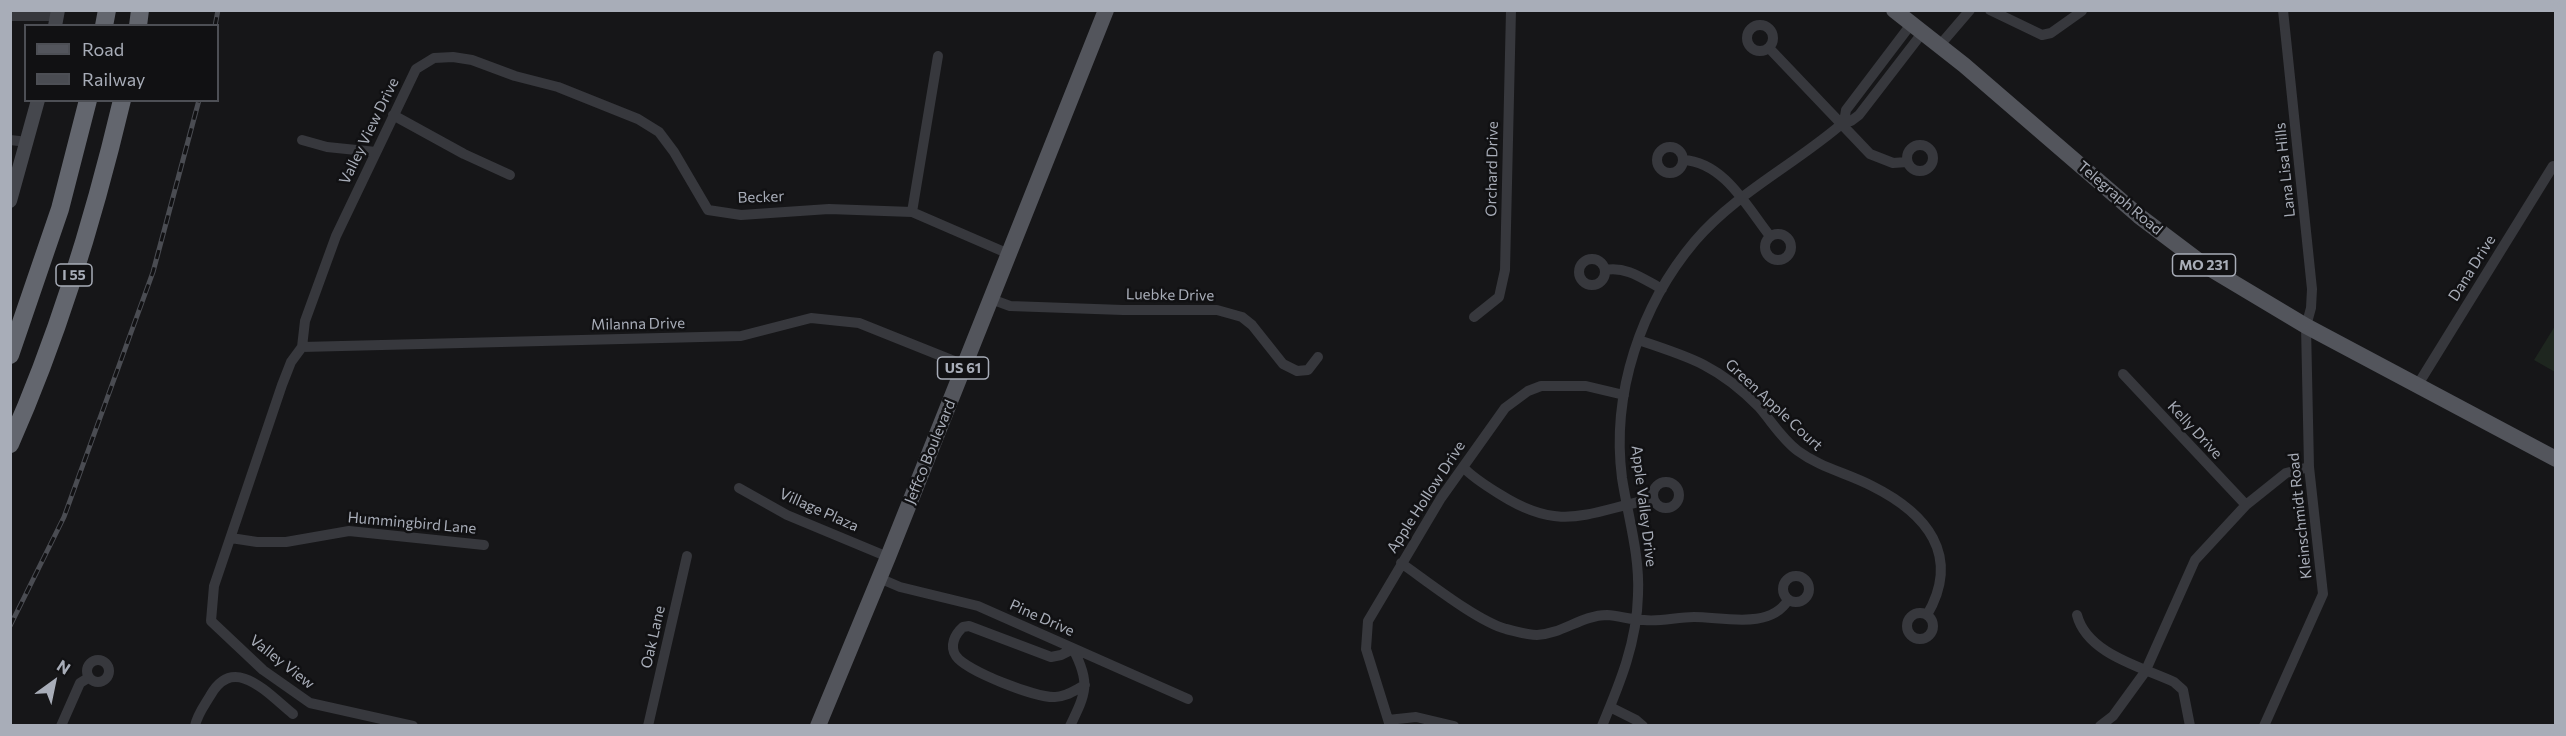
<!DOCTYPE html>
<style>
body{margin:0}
#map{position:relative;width:2566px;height:736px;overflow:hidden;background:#161618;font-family:Commissioner,sans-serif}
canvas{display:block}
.frame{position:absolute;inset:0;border:12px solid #a8adb8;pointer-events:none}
.legend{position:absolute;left:24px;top:24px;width:195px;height:78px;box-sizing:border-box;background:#111113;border:2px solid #4d4f55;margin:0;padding:8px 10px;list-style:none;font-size:18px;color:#a8adb8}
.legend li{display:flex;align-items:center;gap:12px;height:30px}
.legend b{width:30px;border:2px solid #4d4f55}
.north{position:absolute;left:24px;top:652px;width:60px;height:60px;-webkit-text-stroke:4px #111113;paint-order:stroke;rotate:33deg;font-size:16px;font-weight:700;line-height:24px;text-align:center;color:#a8adb8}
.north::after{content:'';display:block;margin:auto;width:21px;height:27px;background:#a8adb8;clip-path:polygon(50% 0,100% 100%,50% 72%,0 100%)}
</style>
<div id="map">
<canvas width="2566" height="736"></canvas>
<div class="frame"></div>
<ul class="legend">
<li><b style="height:8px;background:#53555c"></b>Road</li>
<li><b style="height:8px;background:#4a4c52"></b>Railway</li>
</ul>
<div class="north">N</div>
</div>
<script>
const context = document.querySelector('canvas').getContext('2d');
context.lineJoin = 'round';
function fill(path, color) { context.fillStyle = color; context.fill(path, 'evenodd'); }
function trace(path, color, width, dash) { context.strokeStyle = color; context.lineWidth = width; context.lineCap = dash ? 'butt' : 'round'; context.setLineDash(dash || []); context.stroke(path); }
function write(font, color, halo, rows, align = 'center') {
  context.font = font + ' Commissioner,sans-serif'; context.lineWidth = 5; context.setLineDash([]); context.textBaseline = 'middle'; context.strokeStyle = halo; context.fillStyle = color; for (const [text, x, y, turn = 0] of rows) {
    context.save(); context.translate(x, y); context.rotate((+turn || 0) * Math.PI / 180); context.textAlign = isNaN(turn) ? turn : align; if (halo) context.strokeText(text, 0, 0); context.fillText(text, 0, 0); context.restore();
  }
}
fill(new Path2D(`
 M 2555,326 L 2556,372 L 2555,372 L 2534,360 Z`), '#1e261f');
trace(new Path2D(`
 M 1990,10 L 2042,35 L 2051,33 L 2082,11
 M 10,16 L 57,16
 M1747 38a13 13 0 1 1 26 0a13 13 0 1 1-26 0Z
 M 1940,45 L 1970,10
 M 1769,48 L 1870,154 L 1893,163 L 1907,162
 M 393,115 L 464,154 L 510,175
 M 1844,122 L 1846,110 L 1912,23
 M 10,140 L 28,142
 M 302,140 L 327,147 L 376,152
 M1907 158a13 13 0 1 1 26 0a13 13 0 1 1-26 0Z
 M1657 160a13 13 0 1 1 26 0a13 13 0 1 1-26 0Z
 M 1683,160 C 1724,162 1747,207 1770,236
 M 912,212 L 938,56
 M1765 247a13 13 0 1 1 26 0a13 13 0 1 1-26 0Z
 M1579 272a13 13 0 1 1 26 0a13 13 0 1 1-26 0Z
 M 1605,270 C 1627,266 1643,279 1662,289
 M 991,299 L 1010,306 L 1123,310 L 1217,310 L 1242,317 L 1252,325 L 1283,364 L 1297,371 L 1308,370 L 1318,357
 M 1474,317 L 1499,297 L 1505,270 L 1511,10
 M 1638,340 C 1690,357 1719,366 1759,407 C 1772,422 1782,439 1798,451 C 1821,468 1847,473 1872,486 C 1926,513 1962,555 1927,615
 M 302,347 L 305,321 L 336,236 L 416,69 L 434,58 L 453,57 L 472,60 L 515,76 L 558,87 L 638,119 L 659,132 L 674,152 L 708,210 L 741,215 L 829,209 L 912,212 L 1009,254
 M 302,347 L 741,336 L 811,318 L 859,323 L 964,365
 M 302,347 L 291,362 L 282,385 L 214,586 L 211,621 L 263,670 L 310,703 L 413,726
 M 2123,374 L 2246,505
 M 2417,386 L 2553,166
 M 1463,467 C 1473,478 1488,487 1501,495 C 1563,534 1589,511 1653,499
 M1653 495a13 13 0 1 1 26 0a13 13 0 1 1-26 0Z
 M 739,488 L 787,515 L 888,557
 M 231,538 L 257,542 L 286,542 L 349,531 L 484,545
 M 1401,563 C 1427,581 1477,621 1506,629 C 1515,631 1528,635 1537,635 C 1562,634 1582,615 1607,615 C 1620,616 1632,620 1644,620 C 1660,622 1677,617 1694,617 C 1723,617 1770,630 1788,600
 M1783 589a13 13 0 1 1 26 0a13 13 0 1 1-26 0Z
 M 879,578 L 900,587 L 978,606 L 1188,699
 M1907 626a13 13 0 1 1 26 0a13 13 0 1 1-26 0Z
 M 2077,615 C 2087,654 2142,667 2174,682 L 2183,690 L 2190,726
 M87 671a11 11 0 1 1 22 0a11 11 0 1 1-22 0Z
 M 1610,707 L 1636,720 L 1643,726
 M 1388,720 L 1416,717 L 1454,726
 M 61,726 L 80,683 L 88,678
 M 195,726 C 197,715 204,706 210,696 C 234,653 268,694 293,714
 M 648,726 L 687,556
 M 1070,726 C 1086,693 1091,683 1073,649 L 1061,655 L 1051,657 L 969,626 L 963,627 C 955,634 949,646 956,656 C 966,671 1036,698 1055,697 C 1066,697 1075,690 1085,685
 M 1390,726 L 1366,649 L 1368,621 L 1441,498 L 1505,408 L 1528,391 L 1541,386 L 1586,386 L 1624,395
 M 1602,726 C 1620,683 1637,642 1638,595 C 1640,555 1628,517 1622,478 C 1611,393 1641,305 1695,241 C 1737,192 1796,164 1844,122 L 1851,121 L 1859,115 L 1923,32
 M 2100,726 L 2113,716 L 2145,672 L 2195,560 L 2246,505 L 2286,473 L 2309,467
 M 2264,726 L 2323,594 L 2309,467 L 2306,326 L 2311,308 L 2312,289 L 2283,10`), '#37383d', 10);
trace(new Path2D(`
 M 55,26 L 58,10
 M 10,201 L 38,100`), '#45474d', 14);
trace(new Path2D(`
 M 1894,10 L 1964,65 L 2139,216 L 2204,265 L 2306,326 L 2556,459
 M 818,726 L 888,557 L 1106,10`), '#53555c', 16);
trace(new Path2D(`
 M 104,26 L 107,10
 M 138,26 L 140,10
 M 10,355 L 60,209 L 88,100
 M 10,444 C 59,334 94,218 122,100`), '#63666e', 18);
const rail = new Path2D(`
 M 215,26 L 218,10
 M 10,626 L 64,517 L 153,272 L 199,100`);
trace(rail, '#4a4c52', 5);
trace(rail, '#111113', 3, [9]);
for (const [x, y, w] of [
 [2204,265,63],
 [74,275,36],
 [963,368,51]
]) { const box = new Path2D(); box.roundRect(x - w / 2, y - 11, w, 22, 4.5); context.fillStyle = '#111113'; context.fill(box); trace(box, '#a8adb8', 1.5); }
write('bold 14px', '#a8adb8', null, [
 ["MO 231",2204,265],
 ["I 55",74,275],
 ["US 61",963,368]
]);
write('15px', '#a8adb8', '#111113', [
 ["Valley View Drive",369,131,-64],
 ["Orchard Drive",1492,169,-89],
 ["Lana Lisa Hills",2285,170,-96],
 ["Becker",761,197,-2],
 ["Telegraph Road",2120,198,40],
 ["Dana Drive",2472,268,-58],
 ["Luebke Drive",1170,295,1],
 ["Milanna Drive",638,324,-1],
 ["Green Apple Court",1774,405,43],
 ["Kelly Drive",2195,430,47],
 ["Jeffco Boulevard",930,452,-68],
 ["Apple Hollow Drive",1426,497,-57],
 ["Apple Valley Drive",1644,506,83],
 ["Village Plaza",819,510,24],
 ["Kleinschmidt Road",2300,516,-96],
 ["Hummingbird Lane",412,523,5],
 ["Pine Drive",1042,618,24],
 ["Oak Lane",653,637,-77],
 ["Valley View",282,662,38]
]);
</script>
